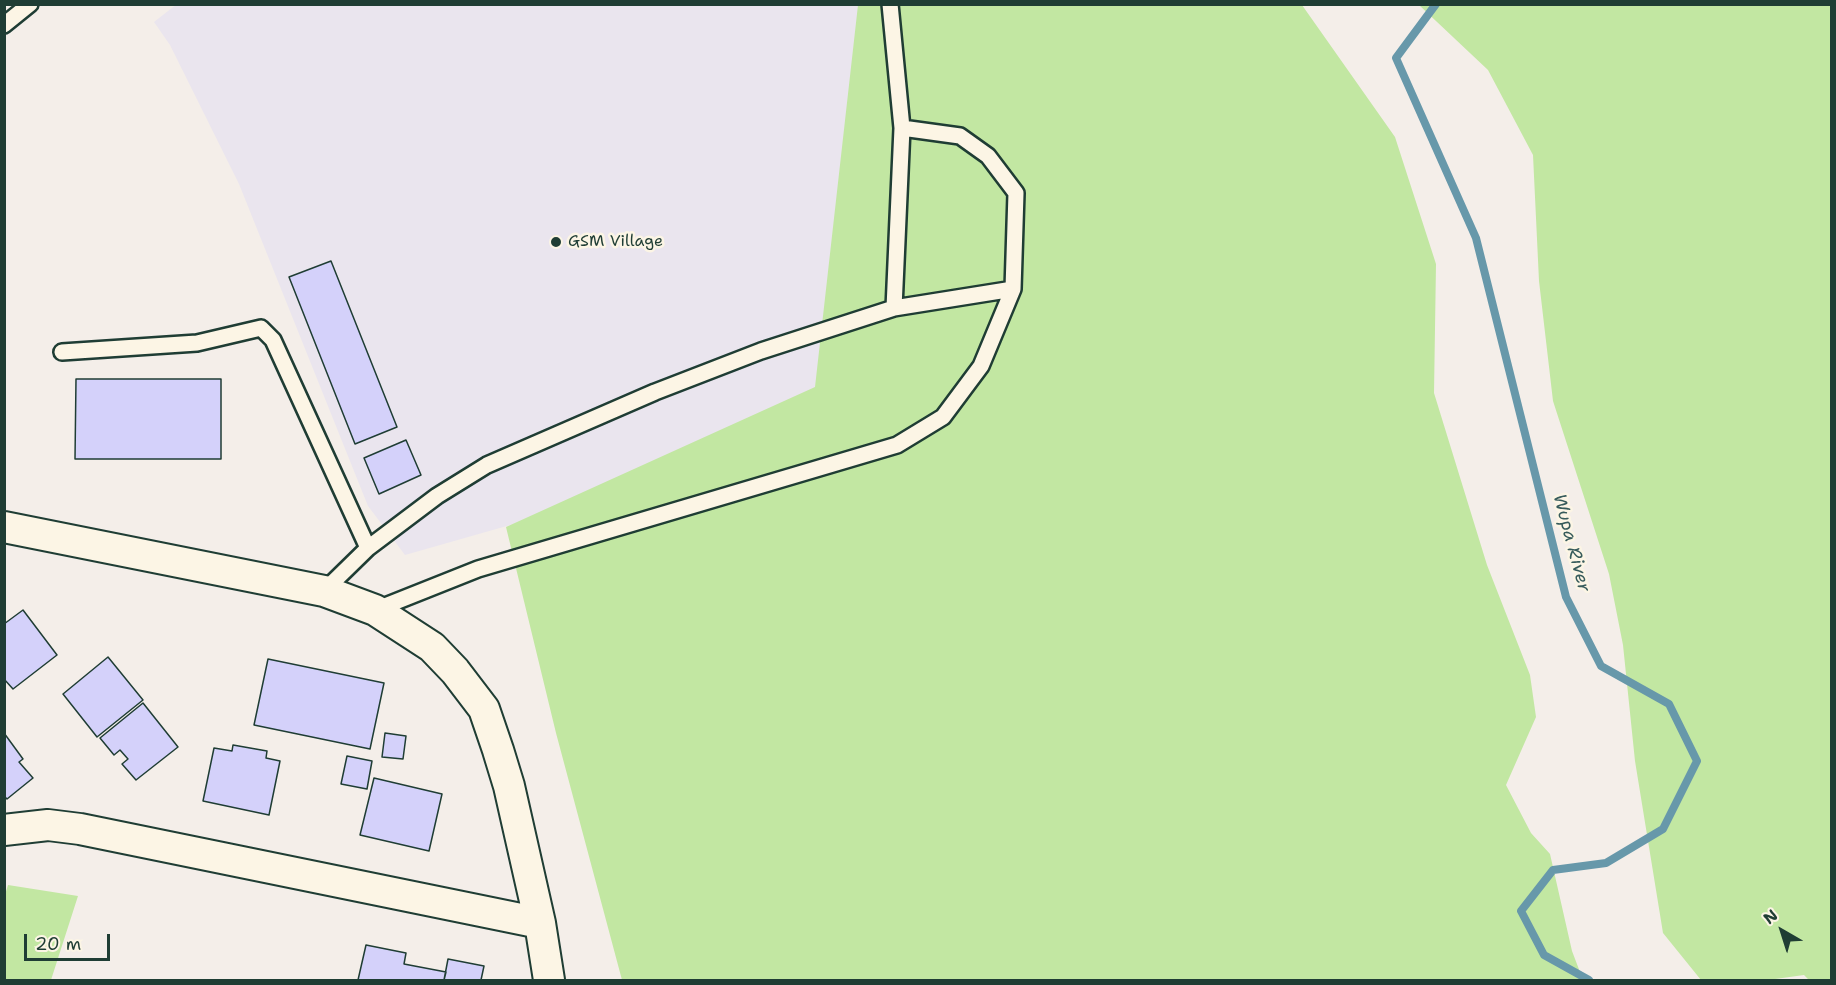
<!DOCTYPE html>
<style>
body{margin:0}
#map{position:relative;width:1836px;height:985px;overflow:hidden;background:#f4eee9;font-family:"Shantell Sans",sans-serif}
canvas{display:block}
.frame{position:absolute;inset:0;border:6px solid #1f3d34;pointer-events:none}
.north{position:absolute;left:1752px;top:901px;width:60px;height:60px;-webkit-text-stroke:4px #fcf5e5;paint-order:stroke;rotate:321deg;font-size:16px;font-weight:700;line-height:24px;text-align:center;color:#1f3d34}
.north::after{content:'';display:block;margin:auto;width:21px;height:27px;background:#1f3d34;clip-path:polygon(50% 0,100% 100%,50% 72%,0 100%)}
.scale{position:absolute;left:24px;top:934px;width:86px;height:27px;box-sizing:border-box;border:3px solid #1f3d34;border-top:0;padding-left:8px;font-size:18px;line-height:21px;white-space:nowrap;color:#1f3d34;-webkit-text-stroke:4px #fcf5e5;paint-order:stroke}
</style>
<div id="map">
<canvas width="1836" height="985"></canvas>
<div class="frame"></div>
<div class="north">N</div>
<div class="scale">20 m</div>
</div>
<script>
const context = document.querySelector('canvas').getContext('2d');
context.lineJoin = 'round';
function fill(path, color) { context.fillStyle = color; context.fill(path, 'evenodd'); }
function trace(path, color, width, dash) { context.strokeStyle = color; context.lineWidth = width; context.lineCap = dash ? 'butt' : 'round'; context.setLineDash(dash || []); context.stroke(path); }
function write(font, color, halo, rows, align = 'center') {
  context.font = font + ' "Shantell Sans",sans-serif'; context.lineWidth = 5; context.setLineDash([]); context.textBaseline = 'middle'; context.strokeStyle = halo; context.fillStyle = color; for (const [text, x, y, turn = 0] of rows) {
    context.save(); context.translate(x, y); context.rotate((+turn || 0) * Math.PI / 180); context.textAlign = isNaN(turn) ? turn : align; if (halo) context.strokeText(text, 0, 0); context.fillText(text, 0, 0); context.restore();
  }
}
fill(new Path2D(`
 M 177,4 L 878,5 L 819,437 L 405,555 L 368,506 L 239,184 L 170,45 L 154,22 Z`), '#eae5ee');
fill(new Path2D(`
 M 858,5 L 1302,5 L 1395,137 L 1436,264 L 1434,393 L 1487,565 L 1530,675 L 1536,717 L 1506,785 L 1531,833 L 1550,854 L 1572,951 L 1583,980 L 622,980 L 556,733 L 506,527 L 815,387 Z
 M 1419,5 L 1831,5 L 1831,980 L 1809,980 L 1804,975 L 1768,980 L 1701,980 L 1663,933 L 1635,761 L 1623,645 L 1609,574 L 1553,401 L 1539,281 L 1533,155 L 1488,70 Z
 M 8,885 L 78,896 L 51,980 L 5,980 L 4,898 Z`), '#c2e7a2');
trace(new Path2D(`
 M 1436,4 L 1396,58 L 1476,238 L 1566,597 L 1601,666 L 1669,704 L 1697,761 L 1663,829 L 1606,863 L 1553,870 L 1521,911 L 1544,955 L 1589,980`), '#6798aa', 8);
const building = new Path2D(`
 M 331,261 L 397,427 L 355,444 L 289,277 Z
 M 76,379 L 221,379 L 221,459 L 75,459 Z
 M 406,440 L 421,475 L 379,494 L 364,458 Z
 M 23,610 L 57,655 L 13,689 L 4,679 L 4,624 Z
 M 108,657 L 143,700 L 97,737 L 63,694 Z
 M 268,659 L 384,683 L 370,749 L 254,725 Z
 M 143,703 L 178,747 L 136,780 L 122,764 L 128,759 L 120,750 L 114,755 L 100,738 Z
 M 4,733 L 23,759 L 19,762 L 33,778 L 7,799 L 4,796 Z
 M 385,733 L 406,736 L 403,759 L 382,757 Z
 M 233,745 L 267,751 L 266,758 L 280,761 L 269,815 L 203,801 L 214,748 L 232,751 Z
 M 347,756 L 372,761 L 367,789 L 341,784 Z
 M 374,778 L 442,794 L 429,851 L 360,835 Z
 M 366,945 L 406,953 L 404,964 L 446,972 L 444,980 L 358,980 Z
 M 448,959 L 484,966 L 481,980 L 444,980 Z`);
fill(building, '#d4d1fa');
trace(building, '#1f3d34', 1.5);
const lane = new Path2D(`
 M 890,4 L 902,128 L 894,308
 M 4,25 L 30,4
 M 62,352 L 197,343 L 261,328 L 273,340 L 368,548
 M 324,591 L 368,548 L 437,496 L 487,465 L 655,392 L 761,351 L 894,308 L 1013,289
 M 375,610 L 478,569 L 897,445 L 943,417 L 981,366 L 1013,289 L 1016,193 L 988,156 L 960,136 L 902,128`);
const street = new Path2D(`
 M 4,527 L 324,591 L 375,610 L 432,647 L 455,671 L 484,709 L 498,750 L 509,786 L 540,923 L 549,980
 M 4,830 L 48,825 L 80,829 L 540,923`);
trace(lane, '#1f3d34', 20);
trace(street, '#1f3d34', 34);
trace(lane, '#fcf5e5', 15);
trace(street, '#fcf5e5', 30);
for (const [x, y, r, color] of [
 [556,242,6,"#1f3d34"]
]) { const dot = new Path2D(); dot.arc(x, y, r, 0, 2 * Math.PI); context.fillStyle = color; context.fill(dot); trace(dot, '#fcf5e5', 2); }
write('16px', '#1f3d34', '#fcf5e5', [
 ["GSM Village",568,242]
], 'left');
write('italic 18px', '#375b5b', '#fcf5e5', [
 ["Wupa River",1571,543,75]
]);
</script>
